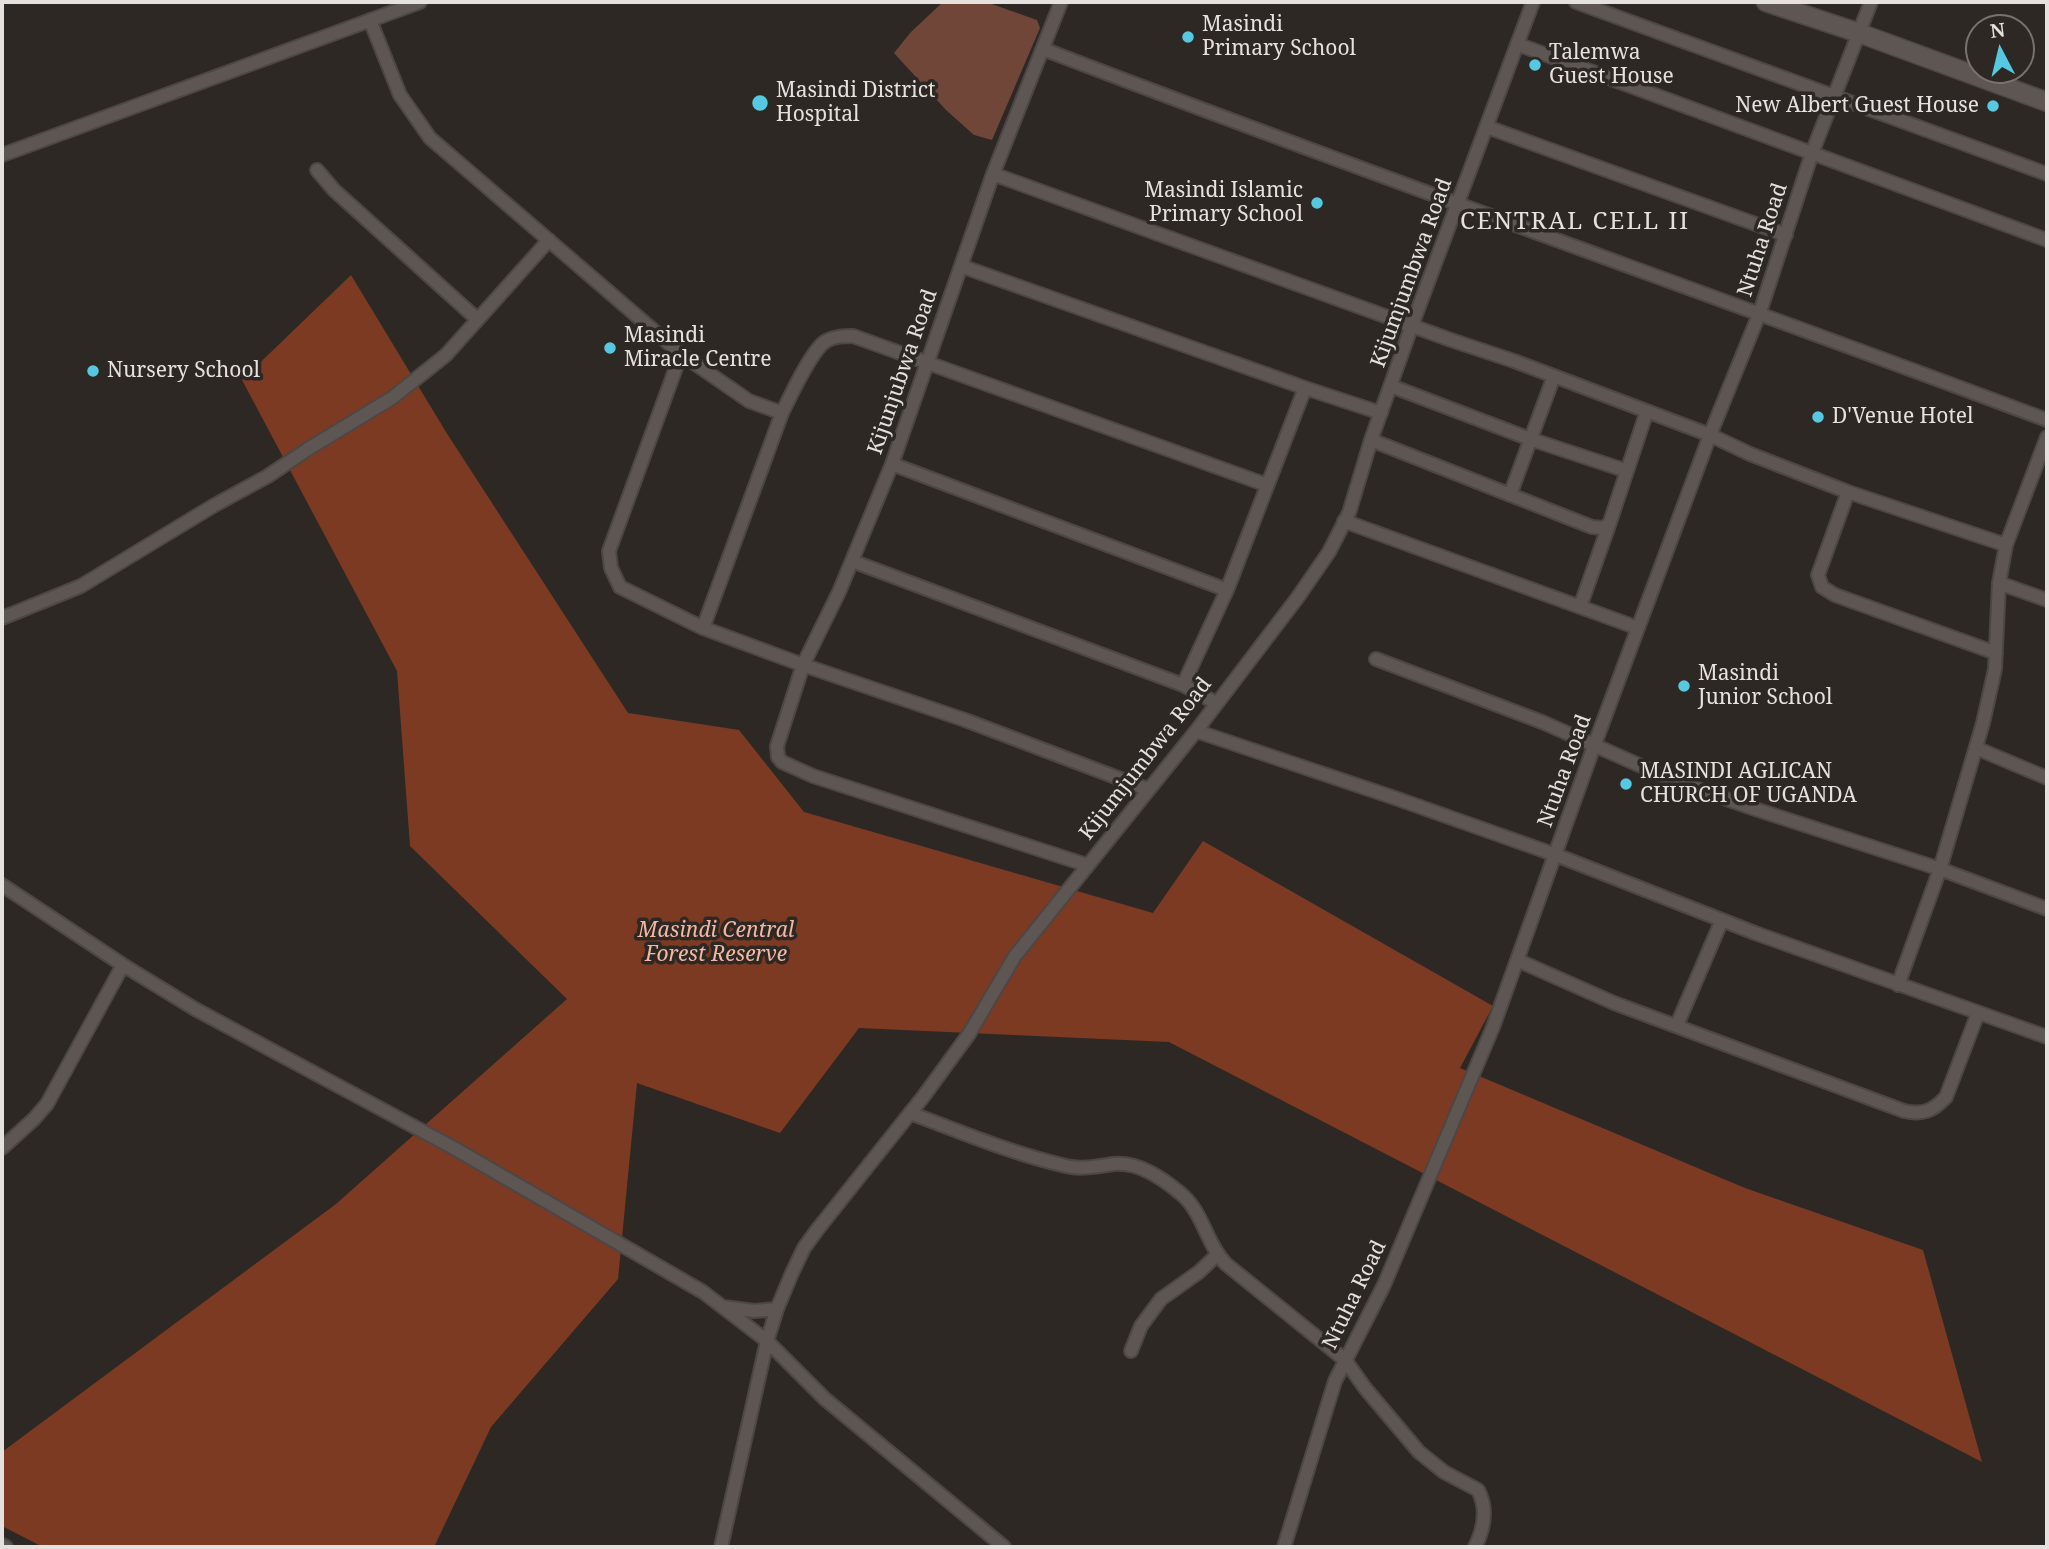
<!DOCTYPE html>
<style>
body{margin:0}
#map{position:relative;width:2049px;height:1549px;overflow:hidden;background:#2e2825;font-family:"Noto Serif",serif}
canvas{display:block}
.frame{position:absolute;inset:0;border:4px solid #e5e1df;pointer-events:none}
.north{position:absolute;left:1965px;top:14px;width:70px;height:70px;box-sizing:border-box;background:#2e2825;border:2px solid #77726f;border-radius:50%;rotate:353deg;font-size:19px;font-weight:700;line-height:28px;text-align:center;color:#e5e1df}
.north::after{content:'';display:block;margin:auto;width:24px;height:32px;background:#56c9e1;clip-path:polygon(50% 0,100% 100%,50% 72%,0 100%)}
</style>
<div id="map">
<canvas width="2049" height="1549"></canvas>
<div class="frame"></div>
<div class="north">N</div>
</div>
<script>
const context = document.querySelector('canvas').getContext('2d');
context.lineJoin = 'round';
function fill(path, color) { context.fillStyle = color; context.fill(path, 'evenodd'); }
function trace(path, color, width, dash) { context.strokeStyle = color; context.lineWidth = width; context.lineCap = dash ? 'butt' : 'round'; context.setLineDash(dash || []); context.stroke(path); }
function write(font, color, halo, rows, align = 'center') {
  context.font = font + ' "Noto Serif",serif'; context.lineWidth = 7; context.setLineDash([]); context.textBaseline = 'middle'; context.strokeStyle = halo; context.fillStyle = color; for (const [text, x, y, turn = 0] of rows) {
    context.save(); context.translate(x, y); context.rotate((+turn || 0) * Math.PI / 180); context.textAlign = isNaN(turn) ? turn : align; if (halo) context.strokeText(text, 0, 0); context.fillText(text, 0, 0); context.restore();
  }
}
fill(new Path2D(`
 M 943,2 L 986,2 L 1037,20 L 1040,28 L 992,140 L 974,135 L 946,110 L 894,53 L 911,32 Z`), '#6f4638');
fill(new Path2D(`
 M 351,275 L 446,432 L 628,713 L 739,730 L 804,812 L 1153,913 L 1203,841 L 1493,1006 L 1460,1068 L 1745,1188 L 1923,1250 L 1982,1462 L 1169,1042 L 859,1028 L 780,1133 L 637,1083 L 618,1279 L 491,1427 L 434,1547 L 43,1547 L 2,1526 L 2,1452 L 336,1204 L 567,999 L 410,846 L 397,671 L 242,380 Z`), '#7c3a22');
const minor = new Path2D(`
 M 1061,2 L 993,174 L 892,464 L 839,592 L 803,665 L 777,746 L 778,757 L 782,762 L 813,776 L 1087,865
 M 1576,2 L 2047,174
 M 370,20 L 400,95 L 430,138 L 681,354 L 749,401 L 782,413 C 790,397 812,349 826,341 C 835,336 844,336 853,336 L 1267,485
 M 1517,44 L 2047,240
 M 1043,49 C 1376,177 1713,295 2047,420
 M 1487,127 L 1786,235
 M 2,155 L 420,2
 M 317,170 L 334,190 L 477,319
 M 993,174 L 1451,340 L 1514,361 L 1710,435 L 1750,454 L 1848,492 L 2006,545 L 2047,437
 M 961,266 L 1305,388 L 1381,413
 M 681,354 L 609,551 L 611,568 L 620,587 L 703,628 L 803,665 L 965,720 L 1147,789
 M 1391,386 L 1530,439 L 1627,471
 M 1371,440 L 1592,527 L 1602,528 L 1609,525 L 1647,411
 M 892,464 L 1227,590
 M 1848,492 L 1818,575 L 1822,587 L 1835,595 L 1996,653
 M 1510,495 L 1554,376
 M 1344,521 L 1638,628
 M 852,561 L 1183,685 L 1216,703
 M 1999,583 L 2047,600
 M 1580,607 L 1609,525
 M 2,618 L 81,586 L 213,506 L 268,476 L 308,449 L 392,398 L 446,355 L 549,240
 M 703,628 L 782,413
 M 1376,659 L 1542,722 L 1675,781 L 1755,809 L 1940,869 L 2047,909
 M 1183,685 L 1227,590 L 1305,388
 M 1196,731 L 1395,798 L 1556,855 L 1755,933 L 2047,1037
 M 1976,748 L 2047,778
 M 2,885 L 123,965 L 195,1009 L 452,1147 L 703,1292 L 767,1341 L 825,1399 L 1004,1547
 M 1517,960 L 1614,1003 L 1904,1111 C 1923,1115 1933,1111 1946,1097 L 1978,1013
 M 1898,985 L 1940,869 L 1983,723 L 1995,669 L 1999,583 L 2006,545
 M 1677,1025 L 1722,920
 M 910,1113 C 961,1132 1013,1154 1066,1166 C 1082,1170 1098,1166 1114,1164 C 1139,1162 1162,1178 1180,1193 C 1203,1211 1206,1244 1226,1264 L 1345,1360 L 1365,1388 L 1419,1452 L 1444,1472 L 1478,1490 C 1488,1509 1484,1529 1475,1547
 M 2,1148 L 34,1119 L 47,1104 L 123,965
 M 724,1307 L 754,1311 L 777,1309
 M 1131,1351 L 1141,1326 L 1161,1299 L 1199,1272 L 1218,1254
 M 2,1545 L 6,1547
 M 721,1547 L 767,1341 L 777,1309 L 792,1273 L 804,1248 L 817,1230 L 923,1097 L 969,1034 L 1015,956 L 1196,731 L 1298,597 L 1329,552 L 1349,513 L 1371,440 L 1412,325 L 1533,2
 M 1284,1547 L 1335,1381 L 1384,1285 L 1493,1027 L 1594,746 L 1710,435 L 1760,312 L 1812,153 L 1871,2`);
const secondary = new Path2D(`
 M 1766,2 L 1859,33 L 2047,102`);
trace(minor, '#4c4644', 16);
trace(secondary, '#4c4644', 21);
trace(minor, '#5d5653', 12);
trace(secondary, '#5d5653', 18);
for (const [x, y, r, color] of [
 [1188,37,7,"#56c9e1"],
 [1535,65,7,"#56c9e1"],
 [760,103,9,"#56c9e1"],
 [1993,106,7,"#56c9e1"],
 [1317,203,7,"#56c9e1"],
 [610,348,7,"#56c9e1"],
 [93,371,7,"#56c9e1"],
 [1818,417,7,"#56c9e1"],
 [1684,686,7,"#56c9e1"],
 [1626,784,7,"#56c9e1"]
]) { const dot = new Path2D(); dot.arc(x, y, r, 0, 2 * Math.PI); context.fillStyle = color; context.fill(dot); trace(dot, '#2e2825', 2.5); }
write('21px', '#e5e1df', '#2e2825', [
 ["Masindi",1202,25],
 ["Primary School",1202,49],
 ["Talemwa",1549,53],
 ["Guest House",1549,77],
 ["Masindi District",776,91],
 ["Hospital",776,115],
 ["New Albert Guest House",1979,106,"right"],
 ["Masindi Islamic",1303,191,"right"],
 ["Primary School",1303,215,"right"],
 ["Masindi",624,336],
 ["Miracle Centre",624,360],
 ["Nursery School",107,371],
 ["D'Venue Hotel",1832,417],
 ["Masindi",1698,674],
 ["Junior School",1698,698],
 ["MASINDI AGLICAN",1640,772],
 ["CHURCH OF UGANDA",1640,796]
], 'left');
write('21px', '#e5e1df', '#2e2825', [
 ["Ntuha Road",1763,240,-72],
 ["Kijumjumbwa Road",1412,273,-70],
 ["Kijunjubwa Road",903,372,-71],
 ["Kijumjumbwa Road",1146,759,-52],
 ["Ntuha Road",1565,771,-70],
 ["Ntuha Road",1355,1295,-64]
]);
write('italic 21px', '#f4b7a1', '#2e2825', [
 ["Masindi Central",716,931],
 ["Forest Reserve",716,955]
]);
context.letterSpacing = '2px';
write('24px', '#e5e1df', '#2e2825', [
 ["CENTRAL CELL II",1575,222]
]);
context.letterSpacing = '0px';
</script>
